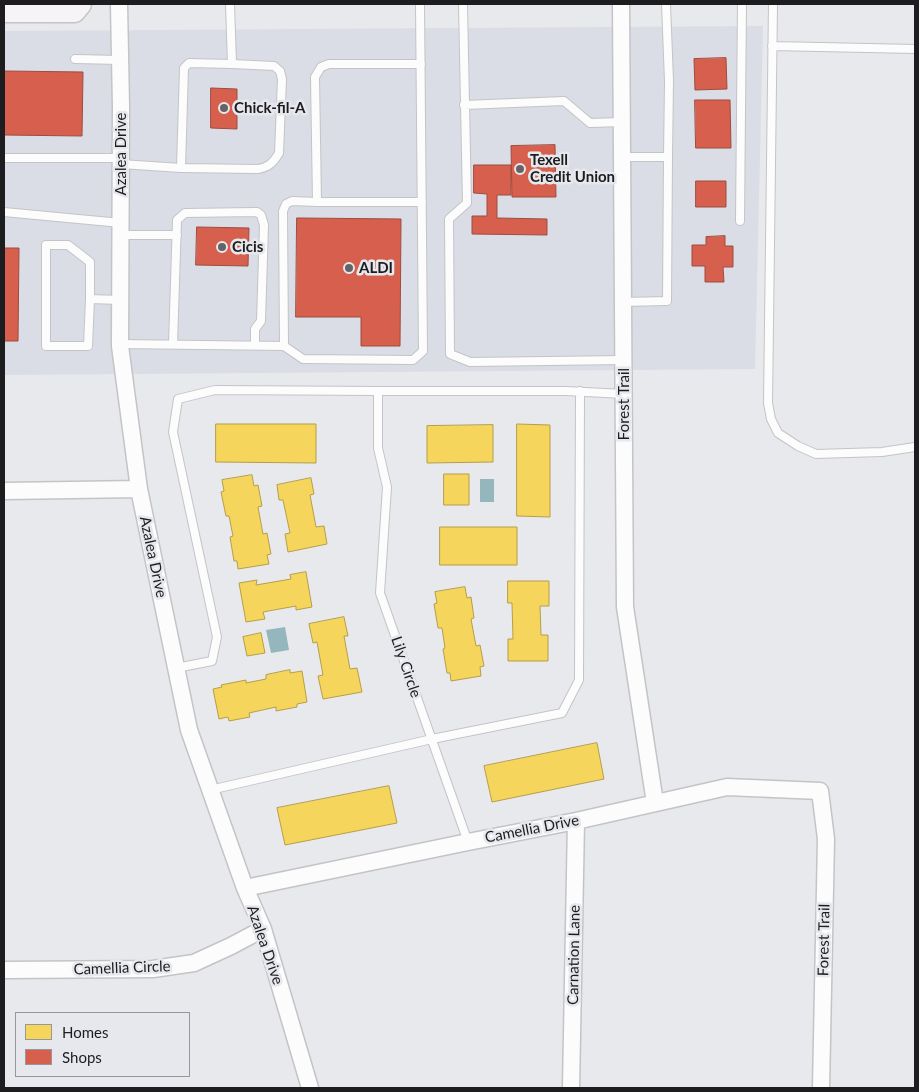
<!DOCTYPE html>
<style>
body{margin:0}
#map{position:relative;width:919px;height:1092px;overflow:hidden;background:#e8e9ec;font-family:Lato,sans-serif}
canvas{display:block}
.frame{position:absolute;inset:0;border:5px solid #1d1d1f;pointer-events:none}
.legend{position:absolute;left:15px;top:1012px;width:175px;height:65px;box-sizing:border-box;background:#e7e8ed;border:1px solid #96979b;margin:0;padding:6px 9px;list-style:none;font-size:15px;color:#1d1d1f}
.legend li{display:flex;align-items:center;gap:10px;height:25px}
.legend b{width:25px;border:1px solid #96979b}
</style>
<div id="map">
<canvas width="919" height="1092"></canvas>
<div class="frame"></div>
<ul class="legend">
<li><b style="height:14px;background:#f6d55c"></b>Homes</li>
<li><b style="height:14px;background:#d6604d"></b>Shops</li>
</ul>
</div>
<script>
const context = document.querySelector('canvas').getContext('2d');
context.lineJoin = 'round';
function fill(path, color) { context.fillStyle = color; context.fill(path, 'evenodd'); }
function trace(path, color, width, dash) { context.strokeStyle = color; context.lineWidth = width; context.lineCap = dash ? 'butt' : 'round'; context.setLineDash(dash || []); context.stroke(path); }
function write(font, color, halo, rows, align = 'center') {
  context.font = font + ' Lato,sans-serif'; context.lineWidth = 5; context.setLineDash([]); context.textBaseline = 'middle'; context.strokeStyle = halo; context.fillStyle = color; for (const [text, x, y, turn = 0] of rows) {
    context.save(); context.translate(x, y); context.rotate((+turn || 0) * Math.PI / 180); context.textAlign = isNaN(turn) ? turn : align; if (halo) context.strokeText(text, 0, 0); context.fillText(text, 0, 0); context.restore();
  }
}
fill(new Path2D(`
 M 763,26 L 755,369 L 4,375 L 4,31 Z`), '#dadde5');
fill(new Path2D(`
 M 480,479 L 494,479 L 494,502 L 480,502 Z
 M 285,627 L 289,650 L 271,653 L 266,630 Z`), '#94b7be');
const homes = new Path2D(`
 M 216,424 L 316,424 L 316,463 L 216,462 Z
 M 517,424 L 550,425 L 550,517 L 517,516 Z
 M 493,425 L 493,462 L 427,463 L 427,426 Z
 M 444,474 L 469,474 L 469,505 L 444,505 Z
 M 252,475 L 254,486 L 258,485 L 262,506 L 258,507 L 263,534 L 267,533 L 271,554 L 267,555 L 269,564 L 238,569 L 237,561 L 234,561 L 230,537 L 233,536 L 229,516 L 226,516 L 221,492 L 224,491 L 222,480 Z
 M 311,478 L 314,494 L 310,495 L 316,527 L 324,526 L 327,544 L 288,552 L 285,534 L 290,533 L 283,500 L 279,500 L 277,485 Z
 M 440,527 L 517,527 L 517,565 L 440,565 Z
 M 306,572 L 312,607 L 296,610 L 296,606 L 263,612 L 265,619 L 246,622 L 239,583 L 257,580 L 256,585 L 291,579 L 290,575 Z
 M 508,581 L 549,581 L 549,606 L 540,606 L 541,635 L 548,635 L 548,661 L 508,661 L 508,639 L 513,639 L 512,603 L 508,603 Z
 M 465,587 L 467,598 L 471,597 L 474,618 L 471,619 L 476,646 L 480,645 L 484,666 L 480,667 L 481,676 L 451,681 L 450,673 L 447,673 L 443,649 L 445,648 L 442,628 L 438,628 L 434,604 L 437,603 L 435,592 Z
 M 344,617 L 348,636 L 344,636 L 350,669 L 357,668 L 362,692 L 323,699 L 318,676 L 323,675 L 317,642 L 313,643 L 309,624 Z
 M 261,633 L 265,653 L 247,656 L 243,637 Z
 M 290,670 L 290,673 L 302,671 L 307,702 L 297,704 L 297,707 L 276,711 L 276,707 L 249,713 L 250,717 L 229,721 L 228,717 L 219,719 L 213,689 L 222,687 L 221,685 L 246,680 L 246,683 L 266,679 L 266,675 Z
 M 597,743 L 604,779 L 492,802 L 484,766 Z
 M 389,786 L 397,823 L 285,845 L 277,808 Z`);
fill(homes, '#f6d55c');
trace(homes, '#b59e4a', 1);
const shops = new Path2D(`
 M 726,58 L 727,89 L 695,90 L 694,59 Z
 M 4,71 L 83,72 L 82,136 L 4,135 Z
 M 211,88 L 237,89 L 237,129 L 211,128 Z
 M 695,100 L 730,100 L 731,148 L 696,148 Z
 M 555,145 L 556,197 L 512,197 L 511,146 Z
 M 474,165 L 511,165 L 511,195 L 497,195 L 497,218 L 547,219 L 547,235 L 472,234 L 472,216 L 487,216 L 487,194 L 474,193 Z
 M 696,181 L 726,181 L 726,207 L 696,207 Z
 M 297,218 L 401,219 L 400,346 L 361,346 L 361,317 L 296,317 Z
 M 197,227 L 249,228 L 248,266 L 196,265 Z
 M 725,236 L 725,246 L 733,246 L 733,267 L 723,267 L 724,282 L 705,282 L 705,266 L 692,266 L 692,245 L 706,245 L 706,237 Z
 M 4,248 L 19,248 L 18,341 L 4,341 Z`);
fill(shops, '#d6604d');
trace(shops, '#9e4c3f', 1);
const service = new Path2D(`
 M 463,4 L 467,203 L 449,219 L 450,354 L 470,362 L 624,360
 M 666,4 L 669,81 L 668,157
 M 773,4 L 768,403 L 771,419 L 778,433 L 798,446 L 816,454 L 882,452 L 915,447
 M 772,46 L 915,49
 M 75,59 L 120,60
 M 421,64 L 329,64 L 321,67 L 315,77 L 317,202 L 422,202
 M 464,105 L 564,101 L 590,123 L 622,122
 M 622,157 L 668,157 L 667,301 L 623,302
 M 4,158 L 121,158
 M 121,164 L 181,168 L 184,68 L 189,63 L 232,64 L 230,4
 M 181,168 L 258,169 C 269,167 273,163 279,153 L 282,79 L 280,71 L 274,66 L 232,64
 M 4,212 L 121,223
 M 740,221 L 742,4
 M 120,235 L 177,235
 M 90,299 L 88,346 L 46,346 L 46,245 L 68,245 L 90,262 L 90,299 L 120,300
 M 120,344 L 284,346 L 303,359 L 413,360 L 423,351 L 420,4
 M 173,344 L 177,220 L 185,213 L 257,212 L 261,215 L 264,225 L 261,321 L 255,329 L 255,345
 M 284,346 L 283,211 L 286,204 L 292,201 L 317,202
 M 378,391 L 566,391 L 624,394
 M 176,668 L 212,661 L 217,637 L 173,432 L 178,399 L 215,390 L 378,391 L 378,448 L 387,487 L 380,593 L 468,842
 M 210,790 L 432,739 L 562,713 L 579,680 L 580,391`);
const minor = new Path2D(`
 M 119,4 L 121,107 L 120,346 L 139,489 L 189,730 L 245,888 L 263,929 L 310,1088
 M 621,4 L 625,607 L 655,803
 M 4,491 L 139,489
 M 245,888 L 468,842 L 576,821 L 727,787 L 820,791 L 826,839 L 821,1088
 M 4,970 L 153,969 L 194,963 L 231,946 L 263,929
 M 571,1088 L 576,821`);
const secondary = new Path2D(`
 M 4,11 L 74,11 L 80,4`);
trace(service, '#c4c4c6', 10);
trace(minor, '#c4c4c6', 19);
trace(secondary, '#c4c4c6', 25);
trace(service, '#fcfcfc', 8);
trace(minor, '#fcfcfc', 16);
trace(secondary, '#f6f4f7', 22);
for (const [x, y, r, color] of [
 [224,108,5,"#646467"],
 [520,169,5,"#646467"],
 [222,247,5,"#646467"],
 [349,268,5,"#646467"]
]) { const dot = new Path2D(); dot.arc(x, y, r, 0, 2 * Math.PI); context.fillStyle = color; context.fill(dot); trace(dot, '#e7e8ed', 2); }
write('bold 15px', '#1d1d1f', '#e7e8ed', [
 ["Chick-fil-A",234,108],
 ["Texell",530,160],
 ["Credit Union",530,177],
 ["Cicis",232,247],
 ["ALDI",359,268]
], 'left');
write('15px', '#1d1d1f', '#e7e8ed', [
 ["Azalea Drive",121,154,-90],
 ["Forest Trail",624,404,-90],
 ["Azalea Drive",153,557,78],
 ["Lily Circle",406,667,71],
 ["Camellia Drive",532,829,-11],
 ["Forest Trail",824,940,-89],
 ["Azalea Drive",265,945,71],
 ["Carnation Lane",574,955,-89],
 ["Camellia Circle",122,968,-2]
]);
</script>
